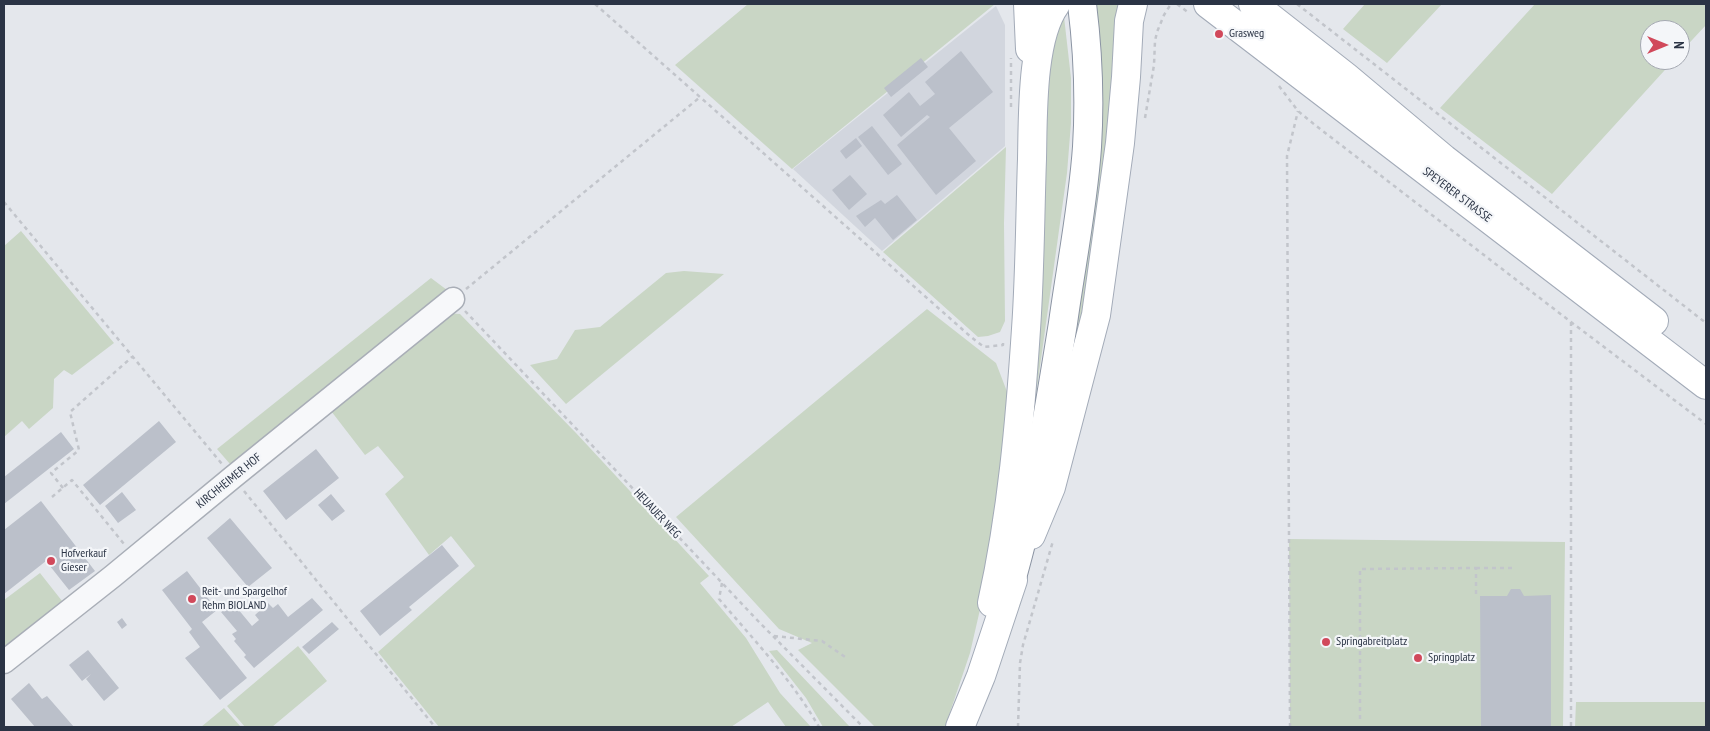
<!DOCTYPE html>
<style>
body{margin:0}
#map{position:relative;width:1710px;height:731px;overflow:hidden;background:#e4e7ec;font-family:"PT Sans Narrow",sans-serif}
canvas{display:block}
.frame{position:absolute;inset:0;border:5px solid #2b3445;pointer-events:none}
.north{position:absolute;left:1640px;top:20px;width:50px;height:50px;box-sizing:border-box;background:#f4f6f9;border:1px solid #a4a8b1;border-radius:50%;rotate:90deg;font-size:14px;font-weight:700;line-height:20px;text-align:center;color:#2b3445}
.north::after{content:'';display:block;margin:auto;width:18px;height:22px;background:#d1495b;clip-path:polygon(50% 0,100% 100%,50% 72%,0 100%)}
</style>
<div id="map">
<canvas width="1710" height="731"></canvas>
<div class="frame"></div>
<div class="north">N</div>
</div>
<script>
const context = document.querySelector('canvas').getContext('2d');
context.lineJoin = 'round';
function fill(path, color) { context.fillStyle = color; context.fill(path, 'evenodd'); }
function trace(path, color, width, dash) { context.strokeStyle = color; context.lineWidth = width; context.lineCap = dash ? 'butt' : 'round'; context.setLineDash(dash || []); context.stroke(path); }
function write(font, color, halo, rows, align = 'center') {
  context.font = font + ' "PT Sans Narrow",sans-serif'; context.lineWidth = 4.5; context.setLineDash([]); context.textBaseline = 'middle'; context.strokeStyle = halo; context.fillStyle = color; for (const [text, x, y, turn = 0] of rows) {
    context.save(); context.translate(x, y); context.rotate((+turn || 0) * Math.PI / 180); context.textAlign = isNaN(turn) ? turn : align; if (halo) context.strokeText(text, 0, 0); context.fillText(text, 0, 0); context.restore();
  }
}
fill(new Path2D(`
 M 996,6 L 1005,25 L 1005,146 L 882,251 L 793,169 Z`), '#d2d6de');
fill(new Path2D(`
 M 748,4 L 995,4 L 792,169 L 675,65 Z
 M 1094,4 L 1124,4 L 1101,237 L 1052,454 Z
 M 1365,4 L 1442,4 L 1387,63 L 1343,29 Z
 M 1535,4 L 1706,4 L 1706,25 L 1680,53 L 1680,30 L 1650,30 L 1650,60 L 1674,60 L 1552,194 L 1440,108 Z
 M 1063,8 L 1071,78 L 1071,123 L 1067,173 L 1028,452 L 1047,56 Z
 M 1006,147 L 1004,223 L 1005,321 L 1000,332 L 988,336 L 978,337 L 883,252 Z
 M 21,231 L 114,343 L 72,375 L 64,370 L 54,379 L 53,408 L 29,429 L 22,421 L 4,437 L 4,246 Z
 M 684,271 L 724,274 L 566,404 L 530,365 L 557,359 L 575,330 L 600,327 L 666,273 Z
 M 431,278 L 447,290 L 236,464 L 230,464 L 217,449 Z
 M 927,309 L 996,363 L 1011,402 L 990,566 L 970,653 L 945,727 L 875,727 L 798,650 L 812,643 L 779,629 L 676,517 Z
 M 445,313 L 460,314 L 576,433 L 709,576 L 700,583 L 746,638 L 780,693 L 811,727 L 786,727 L 768,702 L 731,727 L 439,727 L 378,652 L 475,566 L 451,536 L 429,555 L 385,494 L 404,477 L 378,446 L 365,455 L 328,407 Z
 M 1289,539 L 1565,542 L 1563,727 L 1290,727 Z
 M 40,573 L 66,606 L 4,656 L 4,600 Z
 M 298,646 L 327,681 L 272,727 L 245,727 L 227,706 Z
 M 777,650 L 850,727 L 823,727 L 806,698 L 769,651 Z
 M 1576,702 L 1706,702 L 1706,727 L 1575,727 Z
 M 224,708 L 241,727 L 201,727 Z`), '#c9d6c5');
fill(new Path2D(`
 M 961,51 L 993,92 L 949,128 L 976,161 L 936,195 L 897,145 L 930,117 L 927,115 L 901,137 L 883,115 L 909,92 L 920,106 L 935,94 L 925,82 Z
 M 921,58 L 928,67 L 891,97 L 884,88 Z
 M 872,126 L 902,164 L 888,175 L 858,137 Z
 M 856,138 L 862,146 L 846,159 L 840,151 Z
 M 850,175 L 867,194 L 849,210 L 832,190 Z
 M 897,195 L 917,220 L 893,240 L 875,218 L 865,227 L 856,216 L 881,200 L 885,204 Z
 M 159,421 L 176,442 L 100,505 L 83,485 Z
 M 61,432 L 74,449 L 4,504 L 4,477 Z
 M 316,449 L 339,478 L 286,520 L 263,491 Z
 M 122,492 L 136,510 L 118,523 L 105,506 Z
 M 331,494 L 345,511 L 332,521 L 318,505 Z
 M 41,501 L 95,571 L 69,590 L 46,561 L 4,594 L 4,530 Z
 M 230,518 L 272,568 L 248,587 L 207,538 Z
 M 442,545 L 459,566 L 409,607 L 412,610 L 380,636 L 360,611 Z
 M 187,571 L 217,610 L 202,622 L 247,678 L 220,700 L 185,658 L 200,647 L 189,632 L 192,629 L 162,590 Z
 M 1511,589 L 1520,589 L 1524,596 L 1551,595 L 1551,726 L 1481,726 L 1480,596 L 1507,596 Z
 M 312,598 L 323,610 L 254,668 L 244,657 L 246,655 L 234,641 L 236,639 L 232,634 L 237,631 L 221,612 L 233,603 L 252,626 L 259,620 L 255,615 L 268,603 L 273,608 L 278,604 L 288,617 Z
 M 122,618 L 127,625 L 122,629 L 117,622 Z
 M 332,622 L 339,629 L 309,654 L 302,647 Z
 M 88,650 L 119,688 L 104,701 L 86,679 L 91,674 L 82,681 L 69,665 Z
 M 29,683 L 42,699 L 47,696 L 74,727 L 35,727 L 11,699 Z`), '#bbc0ca');
const minor = new Path2D(`
 M 4,662 L 113,576 L 233,477 L 453,299`);
const major = new Path2D(`
 M 1028,4 L 1030,49
 M 1208,4 L 1706,385
 M 1253,4 L 1345,76 L 1444,159 L 1654,321
 M 1031,535 L 1051,487 L 1096,315 L 1120,143 L 1126,77 L 1129,21 L 1133,4
 M 992,603 C 1012,513 1020,421 1026,329 C 1030,273 1030,215 1032,159 C 1033,116 1031,38 1056,4
 M 960,727 L 981,676 L 1013,580`);
const highway = new Path2D(`
 M 1005,601 C 1033,510 1048,417 1063,323 C 1071,265 1083,206 1087,147 C 1090,99 1088,52 1082,4`);
trace(minor, '#a9aeb7', 25);
trace(major, '#a3abb8', 30);
trace(highway, '#8b94a3', 30);
trace(new Path2D(`
 M 595,4 L 971,337 L 984,347 L 1003,345 L 1003,343
 M 1177,4 L 1189,13
 M 1297,4 L 1706,323
 M 1279,86 L 1298,111 L 1315,125 L 1571,322 L 1706,424
 M 1011,107 L 1011,58
 M 1145,118 L 1154,65 L 1155,41 L 1157,32 L 1164,15 L 1171,4
 M 4,202 L 222,464
 M 466,289 L 699,98
 M 465,311 L 759,622 L 863,727
 M 1571,322 L 1571,727
 M 63,488 L 51,473 L 79,450 L 70,412 L 132,357
 M 244,491 L 435,727
 M 52,497 L 72,480 L 124,544
 M 1476,568 L 1513,568
 M 722,583 L 719,599 C 754,640 792,680 819,727
 M 774,636 L 822,641 L 848,659
 M 1360,719 L 1360,569 L 1476,568 L 1476,596
 M 1018,727 L 1020,663 L 1023,645 L 1053,541
 M 1290,727 L 1287,156 L 1298,111`), '#c2c5cb', 2.5, [4, 4]);
trace(minor, '#f7f8fa', 22);
trace(major, '#fff', 28);
trace(highway, '#fff', 28);
for (const [x, y, r, color] of [
 [1219,34,5,"#d1495b"],
 [51,561,5,"#d1495b"],
 [192,599,5,"#d1495b"],
 [1326,642,5,"#d1495b"],
 [1418,658,5,"#d1495b"]
]) { const dot = new Path2D(); dot.arc(x, y, r, 0, 2 * Math.PI); context.fillStyle = color; context.fill(dot); trace(dot, '#f4f6f9', 2); }
write('12px', '#2b3445', '#f4f6f9', [
 ["Grasweg",1229,34],
 ["Hofverkauf",61,554],
 ["Gieser",61,568],
 ["Reit- und Spargelhof",202,592],
 ["Rehm BIOLAND",202,606],
 ["Springabreitplatz",1336,642],
 ["Springplatz",1428,658]
], 'left');
write('12px', '#2b3445', '#f4f6f9', [
 ["SPEYERER STRASSE",1457,195,37],
 ["KIRCHHEIMER HOF",229,481,-39],
 ["HEUAUER WEG",657,514,47]
]);
</script>
